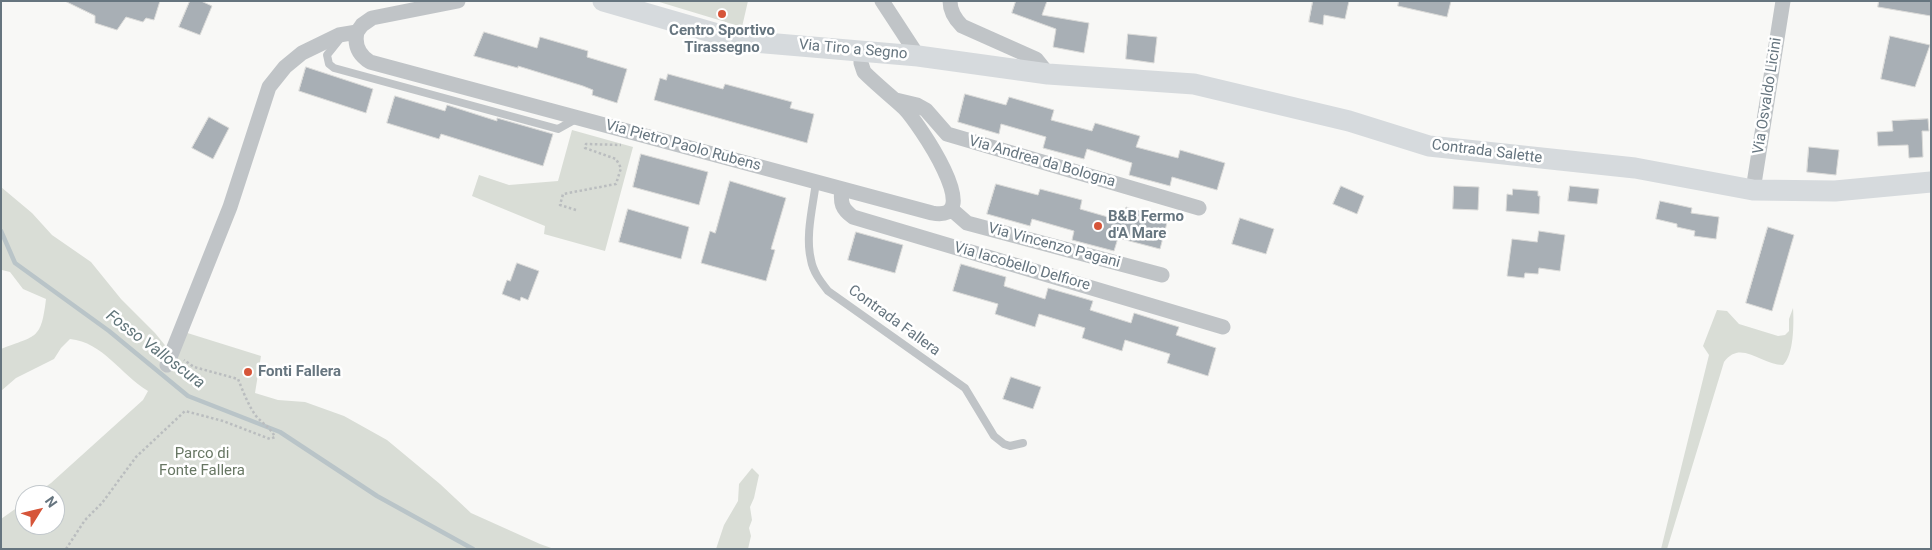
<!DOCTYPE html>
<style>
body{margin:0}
#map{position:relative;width:1932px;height:550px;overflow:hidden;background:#f8f8f6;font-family:Roboto,sans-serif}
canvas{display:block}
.frame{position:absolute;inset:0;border:2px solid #66757f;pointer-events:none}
.north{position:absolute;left:15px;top:485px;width:50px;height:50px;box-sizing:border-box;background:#fff;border:1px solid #c2c8cc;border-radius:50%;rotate:54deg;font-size:14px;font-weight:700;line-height:20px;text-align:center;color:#66757f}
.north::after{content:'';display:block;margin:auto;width:18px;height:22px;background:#d65539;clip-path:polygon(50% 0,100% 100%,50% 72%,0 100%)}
</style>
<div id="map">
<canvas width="1932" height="550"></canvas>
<div class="frame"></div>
<div class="north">N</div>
</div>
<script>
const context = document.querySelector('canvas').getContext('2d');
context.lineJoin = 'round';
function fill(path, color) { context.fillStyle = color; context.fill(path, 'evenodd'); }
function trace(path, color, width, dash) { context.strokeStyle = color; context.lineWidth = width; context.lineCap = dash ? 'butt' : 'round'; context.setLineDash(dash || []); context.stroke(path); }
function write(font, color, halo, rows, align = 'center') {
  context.font = font + ' Roboto,sans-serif'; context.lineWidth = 5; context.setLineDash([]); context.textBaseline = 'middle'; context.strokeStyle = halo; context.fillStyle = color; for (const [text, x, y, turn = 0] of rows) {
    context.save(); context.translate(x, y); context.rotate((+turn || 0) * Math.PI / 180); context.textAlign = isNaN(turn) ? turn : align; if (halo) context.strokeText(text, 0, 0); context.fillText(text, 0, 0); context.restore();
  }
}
fill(new Path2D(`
 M 656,1 L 748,1 L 742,27 Z
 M 572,130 L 633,147 L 605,251 L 544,234 L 545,226 L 472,196 L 479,175 L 509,185 L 558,181 Z
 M 1,187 L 32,213 L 52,235 L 91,262 L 121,299 L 155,333 L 173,355 L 181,331 L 261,356 L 255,393 L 278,400 L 305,402 L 344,416 L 387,440 L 440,484 L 471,513 L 540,544 L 554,549 L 1,549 L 1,519 L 25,502 L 25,525 L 55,525 L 55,495 L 34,495 L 51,483 L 143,400 L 148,391 C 121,375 103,342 70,339 L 61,348 L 54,359 L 16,378 L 1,391 L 1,349 C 37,335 41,340 46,299 L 23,289 L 10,272 L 2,270 Z
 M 1793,308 C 1794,323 1794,355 1783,365 C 1761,365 1741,339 1724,362 L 1667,549 L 1661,549 L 1709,355 L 1703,346 L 1717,310 L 1727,311 L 1739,324 L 1778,336 L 1785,335 L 1789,331 L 1789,319 Z
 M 752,468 L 759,475 L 754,498 L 750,507 L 752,520 L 749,528 L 751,536 L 748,549 L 716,549 L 724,525 L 738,501 L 739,484 Z`), '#d9ddd6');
trace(new Path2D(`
 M 1,231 L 15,263 L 109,331 L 188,396 L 280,432 L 377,496 L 473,549`), '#b9c4c8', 4.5);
const building = new Path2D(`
 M 65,1 L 160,1 L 154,20 L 146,18 L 143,22 L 126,17 L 117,30 L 95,23 L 95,16 Z
 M 190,1 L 201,1 L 212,6 L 200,35 L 179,27 Z
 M 1016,1 L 1047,1 L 1042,15 L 1089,23 L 1084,53 L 1053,47 L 1056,29 L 1012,13 Z
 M 1313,1 L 1349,1 L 1345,19 L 1324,15 L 1323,25 L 1309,22 Z
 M 1399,1 L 1451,1 L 1447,17 L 1398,6 Z
 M 1879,1 L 1931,1 L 1931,16 L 1878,7 Z
 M 484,32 L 537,48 L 540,37 L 588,51 L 587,57 L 627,69 L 617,103 L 592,95 L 593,90 L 583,86 L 518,66 L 518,68 L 474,56 Z
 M 1128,34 L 1157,37 L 1154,63 L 1126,59 Z
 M 1890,36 L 1930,45 L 1915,87 L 1881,79 Z
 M 306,67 L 373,89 L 366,113 L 299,91 Z
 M 668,74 L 723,89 L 725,84 L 792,102 L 790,108 L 814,114 L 807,143 L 654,100 L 660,78 L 666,80 Z
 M 965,94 L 1006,105 L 1009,97 L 1054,110 L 1051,120 L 1092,131 L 1095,123 L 1140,136 L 1136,147 L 1178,158 L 1180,150 L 1225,163 L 1217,190 L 1172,177 L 1170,186 L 1129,175 L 1132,163 L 1087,149 L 1084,159 L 1043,148 L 1046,137 L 1001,124 L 999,134 L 958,122 Z
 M 395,96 L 445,111 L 447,105 L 497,121 L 497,118 L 553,134 L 543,166 L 441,134 L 439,139 L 387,123 Z
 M 209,117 L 229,128 L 213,159 L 192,148 Z
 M 1928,119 L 1929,131 L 1922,131 L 1923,157 L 1909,158 L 1908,145 L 1878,146 L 1877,132 L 1893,131 L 1892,121 Z
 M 1809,147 L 1839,150 L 1836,175 L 1807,172 Z
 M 641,154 L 708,172 L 699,205 L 633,187 Z
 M 730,181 L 786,198 L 771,249 L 775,250 L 766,281 L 701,263 L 710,231 L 715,233 Z
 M 996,184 L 1038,195 L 1040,189 L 1082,200 L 1080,209 L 1122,221 L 1126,207 L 1168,219 L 1160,249 L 1118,238 L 1114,251 L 1072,240 L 1074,231 L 1032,219 L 1030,226 L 987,214 Z
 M 1341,186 L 1364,196 L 1357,214 L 1333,204 Z
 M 1454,186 L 1479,187 L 1478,210 L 1453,209 Z
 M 1570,186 L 1599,189 L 1597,204 L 1568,201 Z
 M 1513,189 L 1538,191 L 1538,196 L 1540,196 L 1539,214 L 1506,211 L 1507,194 L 1512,195 Z
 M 1660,201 L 1692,208 L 1691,213 L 1719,217 L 1716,239 L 1694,236 L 1695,231 L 1677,227 L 1677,224 L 1656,219 Z
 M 628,209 L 689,227 L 681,259 L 619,242 Z
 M 1240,218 L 1274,229 L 1266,254 L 1232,244 Z
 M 1768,227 L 1794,235 L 1772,311 L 1746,303 Z
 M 1539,231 L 1565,235 L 1560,271 L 1539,268 L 1538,274 L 1525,273 L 1524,278 L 1507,276 L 1512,239 L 1537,242 Z
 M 856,232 L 903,245 L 895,273 L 848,260 Z
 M 517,263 L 539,271 L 528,300 L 521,297 L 520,301 L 502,294 L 507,280 L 510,281 Z
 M 961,264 L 1006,277 L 1004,286 L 1045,299 L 1048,288 L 1093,301 L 1090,310 L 1131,323 L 1134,313 L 1179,327 L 1176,335 L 1216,348 L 1208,376 L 1167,363 L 1170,354 L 1125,340 L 1122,351 L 1082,338 L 1085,328 L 1039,314 L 1035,327 L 995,314 L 998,304 L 953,291 Z
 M 1011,377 L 1041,387 L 1033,409 L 1003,399 Z`);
fill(building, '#a8afb5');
trace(building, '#dadad8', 1);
trace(new Path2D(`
 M 576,210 L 560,205 L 563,194 L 616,184 L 621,168 L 616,159 L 585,148 L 586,144 L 621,145
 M 66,549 L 85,520 L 102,503 L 136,457 L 185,411 L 223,421 L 270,439 L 275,437 C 270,427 263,424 256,416 C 248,405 243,391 238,379 L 194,367 L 184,360`), '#babdbf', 2.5, [2.5, 2.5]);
trace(new Path2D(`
 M 339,40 L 327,55 L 329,64 L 334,68 L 558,129 L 576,119
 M 816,182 C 813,206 805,236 811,260 C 813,272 821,282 828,291 L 965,388 L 994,436 L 1004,444 L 1010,446 L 1023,443`), '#c0c4c7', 8);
trace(new Path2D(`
 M 458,1 L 372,18 L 362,25 L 357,32 C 354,45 359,55 370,62 L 932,213 C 988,224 917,121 904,108 C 891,96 877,85 864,72 L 861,63 L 861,51
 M 882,1 L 918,56
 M 950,1 C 950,12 955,19 962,26 L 1036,59 L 1048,74
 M 896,100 L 917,105 L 926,110 L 947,134 L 1199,208
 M 842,189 C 840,203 842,209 853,217 L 1223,327
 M 1753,190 L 1783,1
 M 951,209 L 967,223 L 1162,275
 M 167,365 L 230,207 L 269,87 L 285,67 L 302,53 L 339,35 L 357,32`), '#c0c4c7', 15);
trace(new Path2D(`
 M 603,1 L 742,41 L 918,56 L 1048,74 L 1194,84 L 1349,121 L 1429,146 L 1635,168 L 1753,190 L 1835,191 L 1931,182`), '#d6dadd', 21);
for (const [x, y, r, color] of [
 [722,14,5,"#d65539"],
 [1098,226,5,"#d65539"],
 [248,372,5,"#d65539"]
]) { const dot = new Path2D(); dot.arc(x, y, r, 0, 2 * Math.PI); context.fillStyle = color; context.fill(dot); trace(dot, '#fff', 2); }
write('bold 15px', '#66757f', '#fff', [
 ["Centro Sportivo",722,31,"center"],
 ["Tirassegno",722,48,"center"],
 ["B&B Fermo",1108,217],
 ["d'A Mare",1108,234],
 ["Fonti Fallera",258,372]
], 'left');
write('15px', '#66757f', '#fff', [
 ["Via Tiro a Segno",853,50,5],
 ["Via Osvaldo Licini",1768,96,-81],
 ["Via Pietro Paolo Rubens",683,146,15],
 ["Contrada Salette",1487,152,7],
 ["Via Andrea da Bologna",1042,162,16],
 ["Via Vincenzo Pagani",1054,246,15],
 ["Via Iacobello Delfiore",1022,267,16],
 ["Contrada Fallera",894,321,36]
]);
write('15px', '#687764', '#fff', [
 ["Parco di",202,454],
 ["Fonte Fallera",202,471]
]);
write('italic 16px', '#607479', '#fff', [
 ["Fosso Valloscura",155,350,37]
]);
</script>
